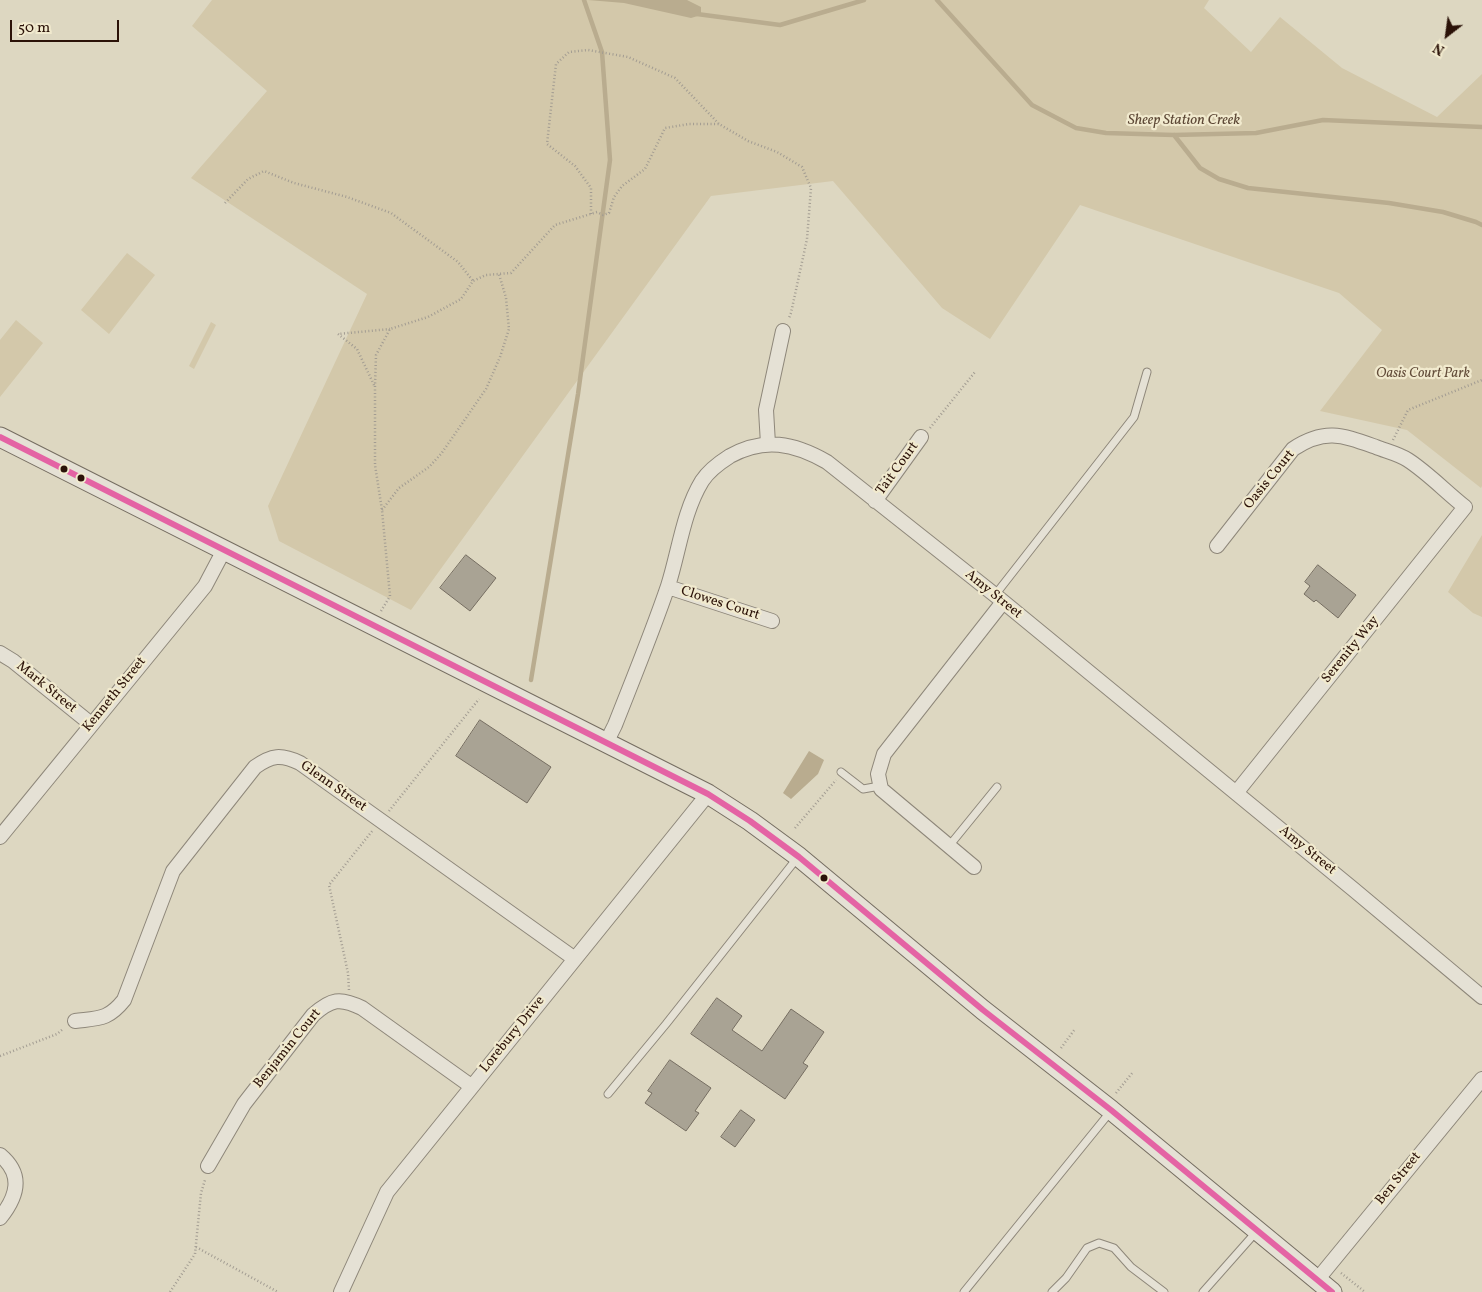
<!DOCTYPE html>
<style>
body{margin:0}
#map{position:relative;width:1482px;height:1292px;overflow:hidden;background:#ddd7c1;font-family:Vollkorn,serif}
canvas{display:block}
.north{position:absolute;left:1422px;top:10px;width:50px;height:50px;-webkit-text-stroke:4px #f1eace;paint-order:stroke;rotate:210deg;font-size:14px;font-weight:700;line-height:20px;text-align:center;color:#2b1208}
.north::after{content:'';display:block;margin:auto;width:18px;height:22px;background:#2b1208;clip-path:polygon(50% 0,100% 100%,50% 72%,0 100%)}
.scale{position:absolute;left:10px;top:20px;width:109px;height:22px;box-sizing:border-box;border:2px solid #2b1208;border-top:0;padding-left:6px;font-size:15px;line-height:18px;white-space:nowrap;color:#2b1208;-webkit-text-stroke:4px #f1eace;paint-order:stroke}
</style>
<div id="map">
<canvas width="1482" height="1292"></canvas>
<div class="north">N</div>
<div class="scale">50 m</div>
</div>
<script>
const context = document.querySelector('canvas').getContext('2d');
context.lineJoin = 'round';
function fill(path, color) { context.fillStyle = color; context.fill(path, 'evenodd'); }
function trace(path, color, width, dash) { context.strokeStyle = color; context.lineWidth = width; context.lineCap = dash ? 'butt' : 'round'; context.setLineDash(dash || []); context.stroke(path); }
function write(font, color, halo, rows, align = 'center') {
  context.font = font + ' Vollkorn,serif'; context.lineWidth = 4.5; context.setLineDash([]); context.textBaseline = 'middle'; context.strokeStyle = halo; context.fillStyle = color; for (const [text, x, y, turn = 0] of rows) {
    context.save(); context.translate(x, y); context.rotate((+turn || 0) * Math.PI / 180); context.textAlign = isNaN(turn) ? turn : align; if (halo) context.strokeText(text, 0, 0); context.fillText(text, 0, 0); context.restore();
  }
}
fill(new Path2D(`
 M 212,0 L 1209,0 L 1204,8 L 1251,52 L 1280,17 L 1342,68 L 1437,117 L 1482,74 L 1482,486 L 1481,488 L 1407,430 L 1320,411 L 1382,330 L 1339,293 L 1080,205 L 990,339 L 942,308 L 833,181 L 711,196 L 411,610 L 279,541 L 268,506 L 367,294 L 191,178 L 267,91 L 192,26 Z
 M 127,253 L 155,275 L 109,334 L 81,310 Z
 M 16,320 L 43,343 L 0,397 L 0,340 Z
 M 211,322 L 216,325 L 194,369 L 189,366 Z
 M 1482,535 L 1482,617 L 1473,613 L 1448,592 Z`), '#d3c8aa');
fill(new Path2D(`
 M 588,0 L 687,0 L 701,7 L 701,15 L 691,18 L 624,3 Z
 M 809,751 L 824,760 L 818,774 L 791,799 L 783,793 Z`), '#b9ac8f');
trace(new Path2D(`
 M 937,0 L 1032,105 L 1076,128 L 1106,133 L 1174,135 L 1256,133 L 1323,120 L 1482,127
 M 697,14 L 780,25 L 864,0
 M 1174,135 L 1200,168 L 1219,179 L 1248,188 L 1389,203 L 1443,212 L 1476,222 L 1482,225
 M 531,680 L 578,394 L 610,160 L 602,52 L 584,0`), '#b9ac8f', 4.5);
const building = new Path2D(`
 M 466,555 L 496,578 L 470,611 L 440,588 Z
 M 1318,565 L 1356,595 L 1338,618 L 1316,600 L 1314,602 L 1304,594 L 1310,586 L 1305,582 Z
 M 480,720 L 551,767 L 527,803 L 456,756 Z
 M 717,998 L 742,1016 L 732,1030 L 762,1051 L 791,1009 L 824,1032 L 803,1063 L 808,1066 L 785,1099 L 691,1034 Z
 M 670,1060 L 711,1088 L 695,1111 L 699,1113 L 686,1131 L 645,1103 L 652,1093 L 648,1091 Z
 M 741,1110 L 755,1120 L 735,1147 L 721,1137 Z`);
fill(building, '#a9a394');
trace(building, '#756d61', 1);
const service = new Path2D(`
 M 995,595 L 1134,417 L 1147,372
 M 841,772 L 863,789 L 880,786
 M 949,846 L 997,787
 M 608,1094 L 666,1024 L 798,857
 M 964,1292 L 1111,1111
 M 1052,1292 L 1066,1278 L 1087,1248 L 1099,1243 L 1114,1248 L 1131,1267 L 1164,1292
 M 1203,1292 L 1257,1231`);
const minor = new Path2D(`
 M 768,444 L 766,410 L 783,331
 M 875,501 L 921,437
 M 1217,546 L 1293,449 C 1325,428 1342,435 1376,447 C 1386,451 1399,454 1408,460 C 1428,473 1446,492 1465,507 L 1236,793
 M 668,587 L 772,621
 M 0,653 L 13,661 L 91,724
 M 606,743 L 615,725 C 633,679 652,633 668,586 C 679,552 683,512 702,481 C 709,470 719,463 730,456 C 764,437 794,443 827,462 L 995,595 L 1353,889 L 1482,997
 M 0,837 L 205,586 L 224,550
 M 974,867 L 881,789 L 878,774 L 884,754 L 1003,602
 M 75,1021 C 99,1018 108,1020 124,1000 L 173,871 L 255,767 C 272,755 281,754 300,763 L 575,959
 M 0,1155 C 24,1175 17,1197 0,1218
 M 208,1166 L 244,1104 L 313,1015 C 331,999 340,997 362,1008 L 471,1086
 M 1317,1280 L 1482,1079
 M 341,1292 L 387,1192 L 708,794`);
const secondary = new Path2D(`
 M 0,437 L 708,794 L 750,821 L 799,857 L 983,1010 L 1111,1110 L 1332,1292`);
trace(service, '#8e877a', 9);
trace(minor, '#8e877a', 16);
trace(secondary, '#756d61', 21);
trace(new Path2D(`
 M 225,203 L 248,179 L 264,171 L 294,183 L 347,197 L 391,213 L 458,262 L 473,281
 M 591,214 L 591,188 L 575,166 L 547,144 L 556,64 L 569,52 L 588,50 L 628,57 L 675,78 L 719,124
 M 374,385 L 357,349 L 338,334 L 390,329
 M 930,428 L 975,372
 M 1393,440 L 1408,410 L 1482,380
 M 382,510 L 399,488 L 429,467 L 441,454 L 486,389 L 500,357 L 509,329 L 506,298 L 499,274
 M 381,611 L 390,596 L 382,510 L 375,465 L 375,386 L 376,355 L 390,329 L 428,317 L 461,299 L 473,281 L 486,275 L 511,273 L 555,225 L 597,212 L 603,215 L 609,213 L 614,197 L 622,186 L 645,169 L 665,128 L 689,124 L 719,124 L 748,141 L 777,152 L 802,167 L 811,188 L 807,239 L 791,313 L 789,318
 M 389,811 L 479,699
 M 795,828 L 836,780
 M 349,990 L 348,973 L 329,885 L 373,830
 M 1061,1048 L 1075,1029
 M 0,1056 L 57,1034 L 63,1029
 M 1116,1093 L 1133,1072
 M 196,1247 L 278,1292
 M 1341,1273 L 1365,1292
 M 170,1292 L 195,1254 L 201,1193 L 205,1180`), '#a29c92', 2.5, [1, 2.5]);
trace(service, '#e5e1d5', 7);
trace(minor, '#e5e1d5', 14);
trace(secondary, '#e5e1d5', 19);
trace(new Path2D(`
 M 0,437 L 708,794 L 750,821 L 799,857 L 983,1010 L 1111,1110 L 1332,1292`), '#e463a4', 6);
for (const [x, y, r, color] of [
 [64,469,4.5,"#2b1208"],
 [81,478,4.5,"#2b1208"],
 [824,878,4.5,"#2b1208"]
]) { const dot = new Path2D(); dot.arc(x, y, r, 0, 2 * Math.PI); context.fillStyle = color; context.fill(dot); trace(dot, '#f1eace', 2); }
write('italic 14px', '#634d3a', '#f1eace', [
 ["Oasis Court Park",1423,374]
]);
write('14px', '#2b1208', '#f1eace', [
 ["Tait Court",898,469,-54],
 ["Oasis Court",1270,480,-51],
 ["Amy Street",993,595,39],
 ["Clowes Court",720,604,18],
 ["Serenity Way",1351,650,-51],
 ["Mark Street",46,688,39],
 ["Kenneth Street",115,695,-51],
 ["Glenn Street",333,787,35],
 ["Amy Street",1307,851,39],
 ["Lorebury Drive",513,1035,-51],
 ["Benjamin Court",288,1049,-51],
 ["Ben Street",1399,1179,-51]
]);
write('italic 15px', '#5d4836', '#f1eace', [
 ["Sheep Station Creek",1184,121]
]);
</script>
